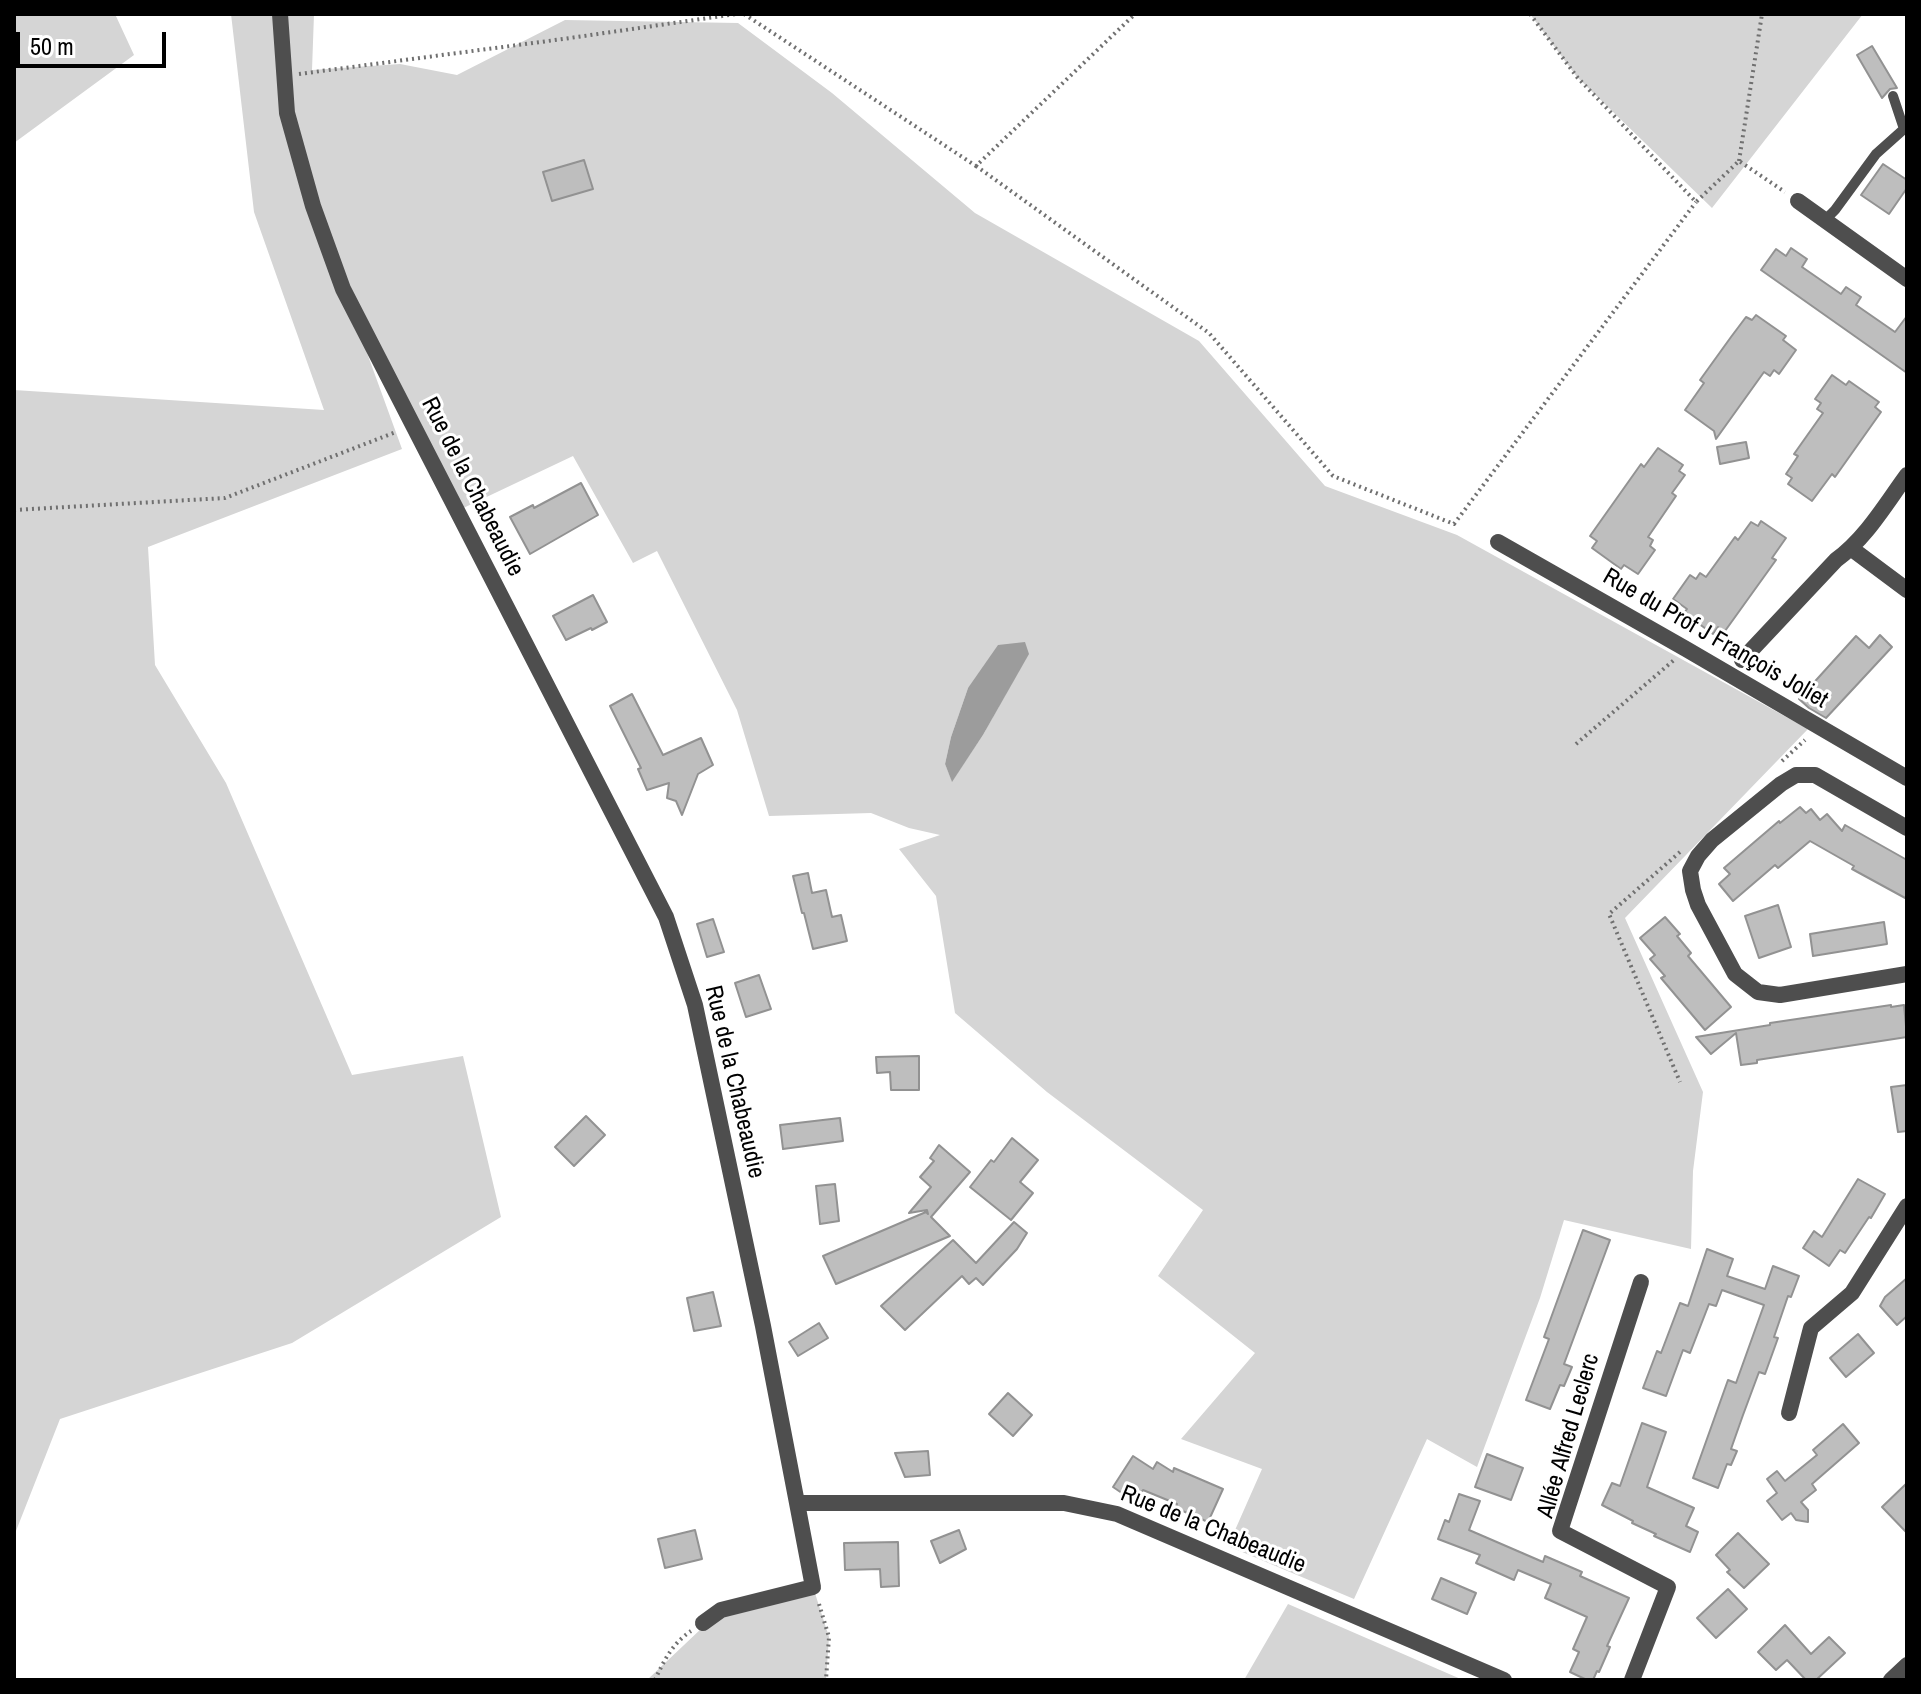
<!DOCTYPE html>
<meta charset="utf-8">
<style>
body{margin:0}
#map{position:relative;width:1921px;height:1694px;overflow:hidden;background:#fff;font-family:"Archivo Narrow",sans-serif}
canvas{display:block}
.frame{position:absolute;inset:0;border:16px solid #000;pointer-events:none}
.scale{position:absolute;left:16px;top:32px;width:150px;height:36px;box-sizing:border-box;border:4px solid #000;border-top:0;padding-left:10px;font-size:24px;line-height:28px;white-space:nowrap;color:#000;-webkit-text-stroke:6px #fff;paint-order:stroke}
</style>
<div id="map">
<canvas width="1921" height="1694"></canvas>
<div class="frame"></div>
<div class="scale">50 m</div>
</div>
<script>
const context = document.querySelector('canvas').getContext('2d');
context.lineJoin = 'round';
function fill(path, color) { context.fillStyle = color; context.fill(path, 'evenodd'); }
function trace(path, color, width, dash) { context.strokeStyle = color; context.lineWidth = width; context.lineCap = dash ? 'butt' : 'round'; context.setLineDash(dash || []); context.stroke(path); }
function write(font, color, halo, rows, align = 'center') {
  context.font = font + ' "Archivo Narrow",sans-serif'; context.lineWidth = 6; context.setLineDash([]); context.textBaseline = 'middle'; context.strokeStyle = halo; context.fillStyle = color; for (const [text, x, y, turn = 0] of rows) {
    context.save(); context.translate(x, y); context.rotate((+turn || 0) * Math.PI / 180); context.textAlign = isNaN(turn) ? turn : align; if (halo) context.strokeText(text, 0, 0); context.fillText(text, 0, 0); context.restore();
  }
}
fill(new Path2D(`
 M 14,14 L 115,14 L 134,55 L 14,143 Z
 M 231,14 L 314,14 L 312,70 L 400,64 L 457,75 L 565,20 L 738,23 L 832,93 L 975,213 L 1199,341 L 1325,486 L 1457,535 L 1808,729 L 1625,918 L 1703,1092 L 1693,1171 L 1691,1249 L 1564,1220 L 1540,1298 L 1477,1467 L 1427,1439 L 1354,1599 L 1228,1546 L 1262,1469 L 1181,1439 L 1255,1353 L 1158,1276 L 1203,1210 L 1047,1092 L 955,1013 L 936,896 L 899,849 L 940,835 L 909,828 L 871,813 L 769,816 L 737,710 L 657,551 L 633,563 L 573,456 L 457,511 L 347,298 L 402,449 L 148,547 L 155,665 L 226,783 L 352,1075 L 463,1056 L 501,1217 L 292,1343 L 60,1419 L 14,1536 L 14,390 L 324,410 L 254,212 ZM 1028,654 L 983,735 L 952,781 L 945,764 L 951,737 L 968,688 Z
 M 1530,14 L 1863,14 L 1712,208 L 1577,77 Z
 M 813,1587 L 829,1637 L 826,1680 L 647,1680 L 721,1610 Z
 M 1288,1604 L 1463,1680 L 1244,1680 Z`), '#d5d5d5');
fill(new Path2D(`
 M 1025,642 L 1029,654 L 983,735 L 952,782 L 945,764 L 951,737 L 968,688 L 998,645 Z`), '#9c9c9c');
const building = new Path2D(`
 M 1872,46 L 1897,88 L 1890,89 L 1882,98 L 1857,55 Z
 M 584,160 L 593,189 L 552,201 L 543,172 Z
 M 1883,164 L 1907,180 L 1907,188 L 1889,214 L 1861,195 Z
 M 1791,248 L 1807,259 L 1802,267 L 1841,294 L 1846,287 L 1861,297 L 1856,305 L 1895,332 L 1907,316 L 1907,373 L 1761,270 L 1776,249 L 1786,256 Z
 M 1756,315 L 1786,336 L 1783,340 L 1796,350 L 1779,374 L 1774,370 L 1770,376 L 1764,372 L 1716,439 L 1714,431 L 1685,410 L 1704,383 L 1700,380 L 1731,337 L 1746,317 L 1752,320 Z
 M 1832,375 L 1846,385 L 1849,381 L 1879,402 L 1875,407 L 1881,412 L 1835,477 L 1832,474 L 1812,501 L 1788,484 L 1792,478 L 1786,474 L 1798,456 L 1794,454 L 1823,413 L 1817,409 L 1821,403 L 1815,399 Z
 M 1746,442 L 1749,458 L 1720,464 L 1717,447 Z
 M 1658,448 L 1683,465 L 1679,471 L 1685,475 L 1672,493 L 1676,496 L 1648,537 L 1653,540 L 1650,546 L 1655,550 L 1638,574 L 1624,565 L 1621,569 L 1592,548 L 1597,541 L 1590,536 L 1641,464 L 1644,467 Z
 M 581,483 L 598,515 L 530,554 L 510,517 L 533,505 L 534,508 Z
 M 1761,521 L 1786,538 L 1772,558 L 1776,560 L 1725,631 L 1718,627 L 1713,634 L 1684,613 L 1687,609 L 1673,599 L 1690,575 L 1696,579 L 1700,573 L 1706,577 L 1735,537 L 1738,540 L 1751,522 L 1758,526 Z
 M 593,595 L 607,622 L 592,630 L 591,628 L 566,640 L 553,616 Z
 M 1880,635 L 1892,647 L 1826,718 L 1809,708 L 1799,699 L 1856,636 L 1869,648 Z
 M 632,694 L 663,755 L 701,738 L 713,765 L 698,774 L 682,815 L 676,801 L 667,798 L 669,783 L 647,790 L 638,769 L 641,768 L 610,706 Z
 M 1800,807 L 1806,813 L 1811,809 L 1820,820 L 1827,814 L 1842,831 L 1845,825 L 1907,860 L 1907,899 L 1852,869 L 1854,866 L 1810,841 L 1778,868 L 1775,865 L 1733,901 L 1719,884 L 1730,874 L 1724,868 L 1779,821 L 1780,823 Z
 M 808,873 L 812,893 L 826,890 L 832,917 L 841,915 L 847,941 L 813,949 L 804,913 L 802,913 L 793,876 Z
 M 1778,905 L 1791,947 L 1759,958 L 1745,916 Z
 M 1665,917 L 1680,934 L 1677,936 L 1691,953 L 1688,956 L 1731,1007 L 1705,1030 L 1661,978 L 1665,976 L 1650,959 L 1655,955 L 1640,938 Z
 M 713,919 L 724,952 L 707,957 L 697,924 Z
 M 1884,922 L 1887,944 L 1813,956 L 1810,934 Z
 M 759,975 L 771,1009 L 746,1017 L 735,983 Z
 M 1891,1005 L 1891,1007 L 1904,1005 L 1907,1037 L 1757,1060 L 1757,1063 L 1741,1065 L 1736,1033 L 1711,1054 L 1696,1037 L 1770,1025 L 1770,1023 Z
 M 919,1056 L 919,1090 L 891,1090 L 890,1072 L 877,1073 L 876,1057 Z
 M 1907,1085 L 1907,1131 L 1898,1132 L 1891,1087 Z
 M 586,1116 L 605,1135 L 574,1166 L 555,1147 Z
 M 840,1118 L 843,1141 L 783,1149 L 780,1125 Z
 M 1012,1138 L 1038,1160 L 1020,1182 L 1033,1193 L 1011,1220 L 970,1187 L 991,1160 L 994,1162 Z
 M 939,1145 L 970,1172 L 931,1217 L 950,1236 L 836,1284 L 823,1256 L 926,1212 L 928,1214 L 927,1210 L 909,1213 L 931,1187 L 920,1177 L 934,1161 L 930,1158 Z
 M 1858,1179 L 1885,1194 L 1871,1218 L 1869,1217 L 1845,1253 L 1840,1250 L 1829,1266 L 1803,1248 L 1814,1231 L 1822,1237 Z
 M 835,1184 L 839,1221 L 820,1224 L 816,1186 Z
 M 1014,1222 L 1027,1233 L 1017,1249 L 983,1285 L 976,1278 L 969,1284 L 962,1276 L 905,1330 L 881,1306 L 953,1240 L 976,1263 Z
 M 1583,1230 L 1610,1240 L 1564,1364 L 1572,1367 L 1564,1386 L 1560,1385 L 1550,1409 L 1526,1400 L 1549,1339 L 1544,1337 Z
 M 1707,1249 L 1733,1259 L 1727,1276 L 1765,1289 L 1773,1266 L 1799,1276 L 1791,1297 L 1788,1296 L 1774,1337 L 1778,1338 L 1765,1374 L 1759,1372 L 1743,1415 L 1731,1449 L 1737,1451 L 1731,1465 L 1727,1464 L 1718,1488 L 1693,1478 L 1728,1380 L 1736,1383 L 1764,1305 L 1722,1290 L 1716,1306 L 1709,1304 L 1690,1353 L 1683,1350 L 1666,1396 L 1643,1388 L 1657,1351 L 1661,1353 L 1680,1303 L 1688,1306 Z
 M 1907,1278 L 1907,1316 L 1897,1325 L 1880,1306 L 1885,1297 Z
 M 713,1292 L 721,1326 L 694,1331 L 687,1298 Z
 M 819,1323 L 828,1338 L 798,1356 L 789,1342 Z
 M 1858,1334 L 1874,1353 L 1846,1377 L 1830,1358 Z
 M 1008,1393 L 1032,1415 L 1013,1436 L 989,1414 Z
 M 1642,1423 L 1666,1432 L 1647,1487 L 1694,1508 L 1686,1526 L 1698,1532 L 1690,1552 L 1654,1536 L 1656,1534 L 1632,1523 L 1633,1521 L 1602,1505 L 1612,1483 L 1620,1486 Z
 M 1843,1424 L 1859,1443 L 1812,1484 L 1816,1490 L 1801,1502 L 1808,1510 L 1808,1522 L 1796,1520 L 1791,1513 L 1782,1520 L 1767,1501 L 1777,1493 L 1767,1479 L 1777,1471 L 1785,1481 L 1817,1455 L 1813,1450 Z
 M 928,1451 L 930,1475 L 905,1477 L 895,1453 Z
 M 1487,1454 L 1523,1468 L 1511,1500 L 1475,1487 Z
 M 1133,1456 L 1153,1469 L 1157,1462 L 1173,1472 L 1174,1468 L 1223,1489 L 1208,1522 L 1176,1508 L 1177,1504 L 1143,1490 L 1135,1502 L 1113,1487 Z
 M 1907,1483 L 1907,1533 L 1882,1507 Z
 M 1459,1494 L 1480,1501 L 1469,1530 L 1543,1562 L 1545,1556 L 1582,1572 L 1580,1576 L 1629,1598 L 1607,1646 L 1610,1647 L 1599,1672 L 1597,1671 L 1593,1680 L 1587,1680 L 1570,1672 L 1579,1652 L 1573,1649 L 1587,1617 L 1545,1598 L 1551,1584 L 1518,1570 L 1514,1580 L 1476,1563 L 1480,1555 L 1438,1539 L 1445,1520 L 1449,1522 Z
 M 695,1530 L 702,1559 L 665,1568 L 658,1539 Z
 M 959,1530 L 966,1549 L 940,1563 L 931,1541 Z
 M 1738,1533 L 1769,1564 L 1744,1588 L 1727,1572 L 1730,1570 L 1716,1555 Z
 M 898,1542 L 899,1586 L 881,1587 L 880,1569 L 845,1570 L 844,1543 Z
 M 1441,1578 L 1476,1593 L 1467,1614 L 1432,1599 Z
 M 1728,1589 L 1747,1609 L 1716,1638 L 1697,1618 Z
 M 1785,1625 L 1811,1654 L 1829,1637 L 1845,1653 L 1816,1680 L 1806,1680 L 1787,1660 L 1776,1670 L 1758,1652 Z`);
fill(building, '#bebebe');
trace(building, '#929292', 2);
trace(new Path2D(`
 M 744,14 L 976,166 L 1135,14
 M 1530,14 L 1577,77 L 1696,202 L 1739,161 L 1785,192
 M 299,74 L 563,39 L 736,14
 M 1739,161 L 1762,14
 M 976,166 L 1209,333 L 1333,476 L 1454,524 L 1696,202
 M 14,510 L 225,498 L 396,432
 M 1576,744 L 1674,660
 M 1782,761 L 1805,740
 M 1680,852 L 1609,914 L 1680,1082
 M 819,1604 L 829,1637 L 826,1680
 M 655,1680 C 664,1660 673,1643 691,1631`), '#707070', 4, [2, 4]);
trace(new Path2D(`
 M 1825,220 L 1835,210 L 1876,154 L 1904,129 L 1893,96`), '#4e4e4e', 10);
trace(new Path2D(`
 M 280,14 L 287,113 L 313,206 L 343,289 L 666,917 L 695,1005 L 763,1326 L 797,1503 L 1064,1503 L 1117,1514 L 1504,1680
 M 1798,201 L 1907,279
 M 1498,542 L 1686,649 L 1907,778
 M 1852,549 L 1907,590
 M 1742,660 L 1836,560 C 1866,538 1885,505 1907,475
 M 1907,828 L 1815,775 L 1796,775 L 1781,784 L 1712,840 L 1698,856 L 1690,871 L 1693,890 L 1698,905 L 1735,974 L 1758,992 L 1780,995 L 1907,974
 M 1789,1413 L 1811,1328 L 1852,1293 L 1907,1206
 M 703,1623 L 721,1610 L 813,1587 L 797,1503
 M 1632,1680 L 1668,1587 L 1560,1531 L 1641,1282`), '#4e4e4e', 16);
trace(new Path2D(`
 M 1891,1680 L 1907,1665`), '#4e4e4e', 16);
write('24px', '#000', '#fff', [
 ["Rue de la Chabeaudie",472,487,63],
 ["Rue du Prof J François Joliet",1715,639,30],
 ["Rue de la Chabeaudie",734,1082,77],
 ["Allée Alfred Leclerc",1569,1436,-74],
 ["Rue de la Chabeaudie",1213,1530,22]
]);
</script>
